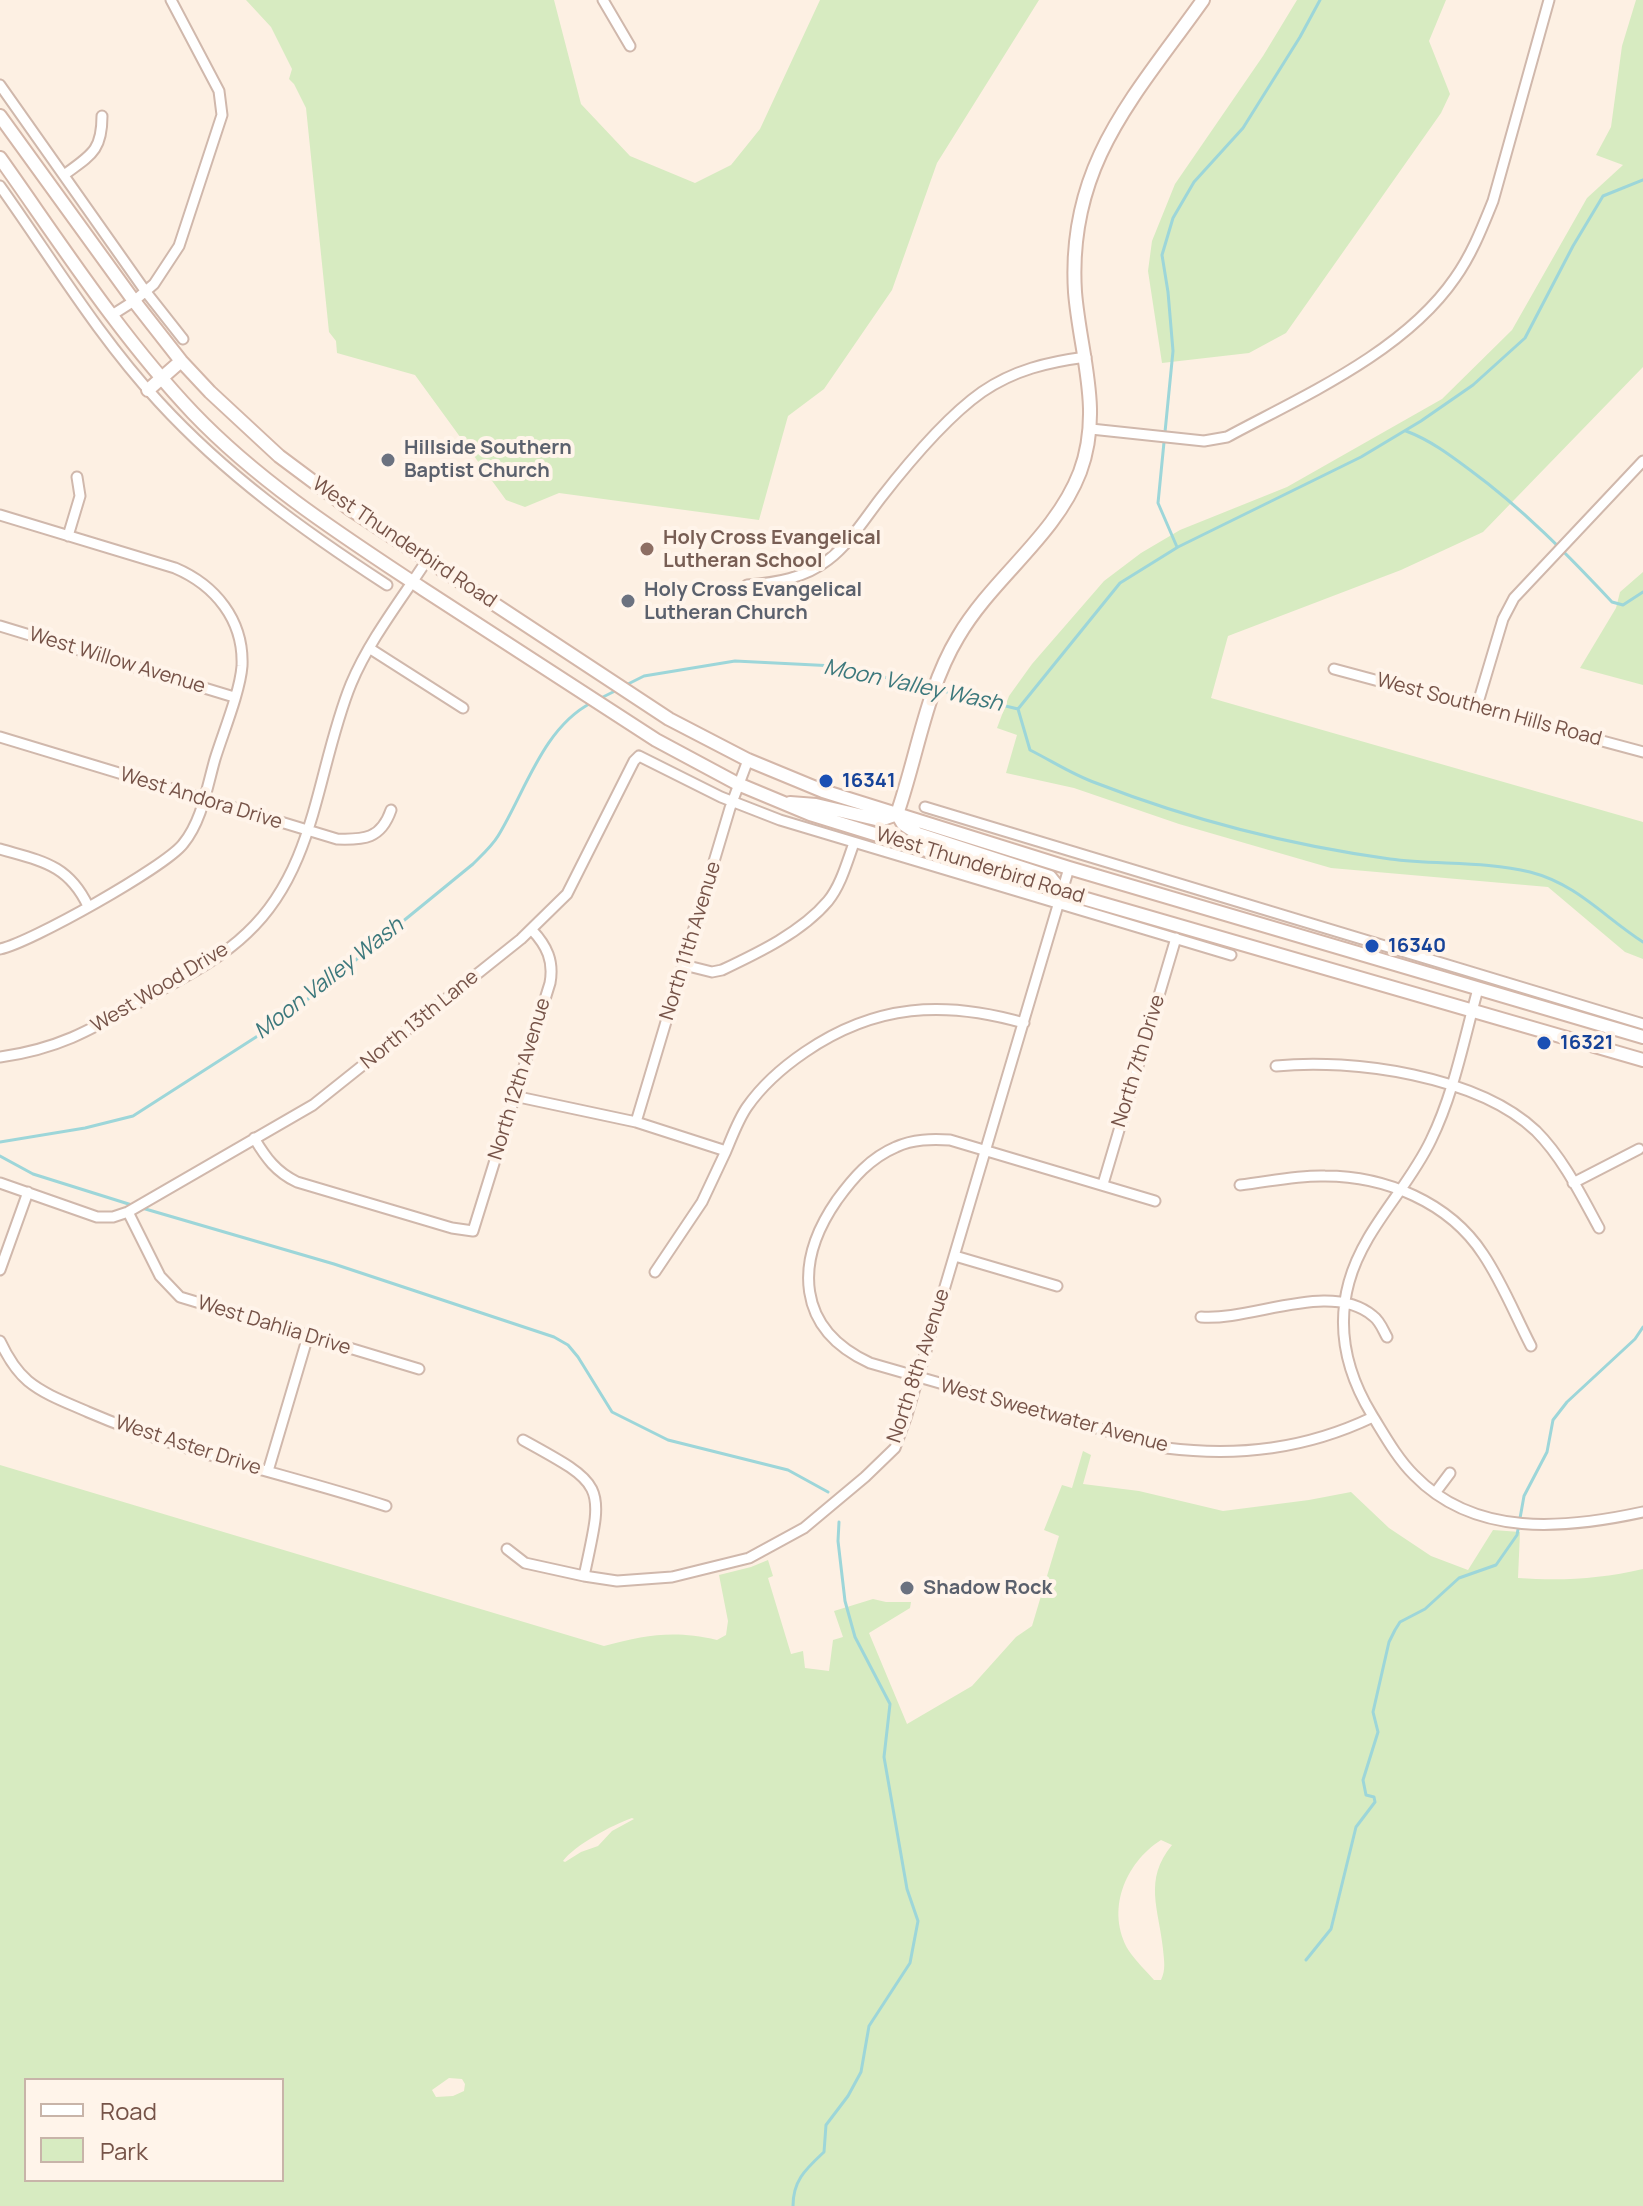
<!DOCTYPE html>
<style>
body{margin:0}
#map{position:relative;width:1643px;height:2206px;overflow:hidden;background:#fdf0e3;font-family:Manrope,sans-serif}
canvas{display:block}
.legend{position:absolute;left:24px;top:2078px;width:260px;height:104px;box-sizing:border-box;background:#fff4ea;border:2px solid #c8b4a9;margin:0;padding:10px 14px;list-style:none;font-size:24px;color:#765348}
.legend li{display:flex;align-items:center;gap:16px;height:40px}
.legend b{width:40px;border:2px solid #c8b4a9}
</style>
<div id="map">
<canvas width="1643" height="2206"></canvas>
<ul class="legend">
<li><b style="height:10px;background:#fff"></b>Road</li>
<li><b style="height:22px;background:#d7ebc1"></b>Park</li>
</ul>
</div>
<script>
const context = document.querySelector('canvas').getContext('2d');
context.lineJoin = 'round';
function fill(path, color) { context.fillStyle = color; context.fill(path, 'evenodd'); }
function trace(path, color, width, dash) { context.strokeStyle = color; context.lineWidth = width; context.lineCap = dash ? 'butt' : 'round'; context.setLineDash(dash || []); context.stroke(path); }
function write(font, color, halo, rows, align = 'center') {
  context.font = font + ' Manrope,sans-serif'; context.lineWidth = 8; context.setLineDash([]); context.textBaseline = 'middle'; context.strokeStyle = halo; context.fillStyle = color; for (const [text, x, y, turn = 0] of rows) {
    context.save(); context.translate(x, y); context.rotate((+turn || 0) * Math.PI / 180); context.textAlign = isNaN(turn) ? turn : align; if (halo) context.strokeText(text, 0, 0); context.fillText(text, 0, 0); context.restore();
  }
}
fill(new Path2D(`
 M 246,0 L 554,0 L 581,104 L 630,156 L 695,183 L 731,165 L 760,129 L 820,0 L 1039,0 L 937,163 L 892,290 L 824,389 L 788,416 L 759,520 L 559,493 L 525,507 L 506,500 L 415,375 L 337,353 L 336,341 L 329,332 L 306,108 L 294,84 L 289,79 L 292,69 L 271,27 Z
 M 1297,0 L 1446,0 L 1429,41 L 1450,94 L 1441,113 L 1286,333 L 1249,353 L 1162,363 L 1148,271 L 1152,241 L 1175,184 L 1263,56 Z
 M 1636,0 L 1643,0 L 1643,367 L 1483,532 L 1401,570 L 1228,636 L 1211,698 L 1643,822 L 1643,959 L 1625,952 L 1548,887 L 1331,868 L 1179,824 L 1074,788 L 1006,773 L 1017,735 L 997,728 L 1009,696 L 1032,664 L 1104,581 L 1141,553 L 1180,530 L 1287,487 L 1442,399 L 1512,330 L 1587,198 L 1623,165 L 1596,155 L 1611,127 L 1622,46 Z
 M 1643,572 L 1643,685 L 1580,668 L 1616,608 L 1620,592 Z
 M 1083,1451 L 1091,1455 L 1083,1484 L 1139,1491 L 1223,1511 L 1309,1500 L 1351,1492 L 1389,1528 L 1431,1556 L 1468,1570 L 1493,1530 L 1520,1532 L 1518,1578 C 1562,1581 1600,1579 1643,1569 L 1643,2206 L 0,2206 L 0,1465 L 604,1646 C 647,1635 673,1630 717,1640 L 726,1635 L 728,1621 L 719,1575 L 751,1567 L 768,1560 L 773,1576 L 768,1578 L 791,1654 L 803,1651 L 805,1668 L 829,1671 L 833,1640 L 843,1637 L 834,1611 L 873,1599 L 886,1602 L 911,1602 L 910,1608 L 869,1633 L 907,1724 L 972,1686 L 1016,1637 L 1032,1626 L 1059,1536 L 1044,1530 L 1062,1485 L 1072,1488 ZM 632,1818 L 634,1819 L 612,1831 L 598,1846 L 581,1852 L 565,1862 L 563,1861 C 575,1845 612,1825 632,1818 ZM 1161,1840 L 1172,1845 C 1143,1880 1159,1909 1163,1949 C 1164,1961 1166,1969 1161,1980 L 1154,1980 C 1146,1971 1136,1961 1129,1951 C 1105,1911 1125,1863 1161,1840 ZM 449,2078 L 462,2079 L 465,2084 L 464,2091 L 453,2096 L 436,2097 L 432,2090 ZM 282,2080 L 282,2180 L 26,2180 L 26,2080 Z`), '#d7ebc1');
trace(new Path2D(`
 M 1406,431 C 1430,440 1450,455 1470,470 C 1523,509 1567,554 1612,602 L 1623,605 L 1643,592
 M 1177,547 L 1158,503 L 1173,351 L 1168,292 L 1162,255 L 1173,218 L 1194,182 L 1243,128 L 1300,37 L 1320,0
 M 626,685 L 644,676 L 735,661 L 835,666 L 932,688
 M 939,690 L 1018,709 L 1120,583 L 1178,547 L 1361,457 L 1421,421 L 1473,385 L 1525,338 L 1573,246 L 1603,196 L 1643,180
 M 601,698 L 615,691
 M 1018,709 L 1030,750 C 1052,761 1073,775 1096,783 C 1191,820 1289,845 1390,859 C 1436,865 1485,861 1530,872 C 1577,884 1604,917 1643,942
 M 0,1142 L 85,1128 L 133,1116 L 281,1021 L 473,864 C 482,855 492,846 498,836 C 525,792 543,728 591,703
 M 0,1156 L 33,1174 L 135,1206
 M 142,1208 L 334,1264 L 554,1337 L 568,1345 L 578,1357 L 612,1412 L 668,1440 L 788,1470 L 828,1492
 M 1306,1960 L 1331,1929 L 1356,1827 L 1375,1802 L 1374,1797 L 1366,1795 L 1363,1780 L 1378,1732 L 1373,1712 L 1389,1642 L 1395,1630 L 1400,1622 L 1425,1609 L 1459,1578 L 1496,1565 L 1517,1535 L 1524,1496 L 1547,1452 L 1553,1420 L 1567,1402 L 1635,1339 L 1643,1327
 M 793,2206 C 793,2180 806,2169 824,2152 L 826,2125 L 848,2096 L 861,2072 L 869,2026 L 910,1963 L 918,1921 L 907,1889 L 884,1757 L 890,1704 L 855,1637 L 845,1601 L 838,1541 L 839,1522`), '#9dd6d9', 3);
const street = new Path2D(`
 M 603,0 L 630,46
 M 0,85 L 146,292 L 183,339
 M 64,175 C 91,155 102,151 102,116
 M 0,186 C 52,259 98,336 159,402 C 226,475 304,531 387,585
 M 112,315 L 134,301 L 154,284 L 179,246 L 222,115 L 219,91 L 171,0
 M 1091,429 L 1204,441 L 1227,437 C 1305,395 1404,352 1455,278 C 1472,254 1482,228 1493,201 L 1549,0
 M 0,515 L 175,568 C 215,585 244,620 242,666 C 240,692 223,733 215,759 C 207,787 202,821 183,844 C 165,867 30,943 0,949
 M 68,536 L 80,496 L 77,477
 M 747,585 C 776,583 805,578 828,560 C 849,544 864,520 880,499 C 908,463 945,418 982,392 C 1014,370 1048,362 1086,357
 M 0,626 L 234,697
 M 369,648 L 463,708
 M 1334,669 L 1643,752
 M 1477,706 L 1503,619 L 1514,598 L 1643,461
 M 0,737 L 337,839 C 364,840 381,839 391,810
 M 925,807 L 1643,1024
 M 0,849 C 41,861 68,864 88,906
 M 684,965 L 712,972 L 722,970 C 758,953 802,932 828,901 C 841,885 847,862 854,843
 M 1478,989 C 1464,1039 1454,1093 1431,1140 C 1408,1189 1364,1228 1349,1282 C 1336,1329 1347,1374 1372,1415 C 1385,1436 1397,1458 1414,1475 C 1475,1538 1565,1529 1643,1512
 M 0,1057 C 60,1049 94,1028 145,999 C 180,979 218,961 247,933 C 317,868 317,767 351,684 C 370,639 401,600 427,560
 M 1276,1066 C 1353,1058 1478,1076 1536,1131 C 1563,1158 1581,1195 1599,1228
 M 514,1096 L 636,1122 L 726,1151 C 732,1137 738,1120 747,1107 C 763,1084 783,1067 805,1052 C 875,1004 944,1000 1024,1023
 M 636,1122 L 730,808 L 748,760
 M 254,1138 C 266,1158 276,1172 297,1182 L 452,1228 L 473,1231 L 550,983 C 554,961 547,946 532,930
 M 0,1183 L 97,1217 L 113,1217 L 128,1212 L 313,1105 L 521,939 L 567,894 L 634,761 L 639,756 L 721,797 L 780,820 L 1231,955
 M 1573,1183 L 1639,1149
 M 1103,1184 L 1176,938
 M 1240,1185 C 1268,1182 1296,1175 1325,1176 C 1385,1176 1449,1202 1483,1254 C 1502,1282 1515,1315 1531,1346
 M 1155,1201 L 950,1140 C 932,1139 913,1139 896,1147 C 870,1158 853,1178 837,1200 C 794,1262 796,1329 870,1363 L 1166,1448 C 1239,1457 1306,1449 1373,1417
 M 128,1212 L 160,1276 L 180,1297 L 419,1369
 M 955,1256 L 1057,1286
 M 0,1270 L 28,1192
 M 655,1272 L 702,1202 L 726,1151
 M 1201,1317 C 1253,1321 1330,1280 1373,1316 C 1380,1321 1383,1330 1387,1337
 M 0,1341 C 7,1356 15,1370 28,1381 C 45,1395 68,1403 88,1412 C 183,1453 287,1474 386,1506
 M 523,1440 C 607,1486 604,1484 584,1576
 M 268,1471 L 308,1336
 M 1435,1493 L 1450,1473
 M 507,1549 L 525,1563 L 584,1576 L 617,1581 L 672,1577 L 749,1558 L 804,1528 L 865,1477 L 895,1448 L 907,1415 L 1069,868`);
const secondary = new Path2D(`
 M 0,116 L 134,301 L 181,361 L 210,392 L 279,456 L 350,509 L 669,719 L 748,760 L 823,791 L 1069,868 L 1643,1037
 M 0,158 C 61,244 120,336 193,413 C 260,483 343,536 423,589 C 501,639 578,690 656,740 L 738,784 L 810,814 L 1062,892 L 1643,1060
 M 148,390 L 181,361
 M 790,803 L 816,805 L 880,820 L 897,814
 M 897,814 C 917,757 926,690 958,637 C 993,577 1055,537 1080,472 C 1103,410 1080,354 1075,292 C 1067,165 1134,97 1203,0
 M 897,814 L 903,824 L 918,834 L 1050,877 L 1062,892`);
trace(street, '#d0b8ac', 13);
trace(secondary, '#d4b7a9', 16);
trace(street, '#fff', 9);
trace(secondary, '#fff', 12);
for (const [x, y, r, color] of [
 [388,460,8,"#6b7280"],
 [647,549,8,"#8d6e63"],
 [628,601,8,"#6b7280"],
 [826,781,8,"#1a4fb4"],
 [1372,946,8,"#1a4fb4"],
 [1544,1043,8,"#1a4fb4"],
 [907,1588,8,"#6b7280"]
]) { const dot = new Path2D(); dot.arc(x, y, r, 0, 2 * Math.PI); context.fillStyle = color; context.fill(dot); trace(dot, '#fff4ea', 3); }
write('bold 20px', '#5b616d', '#fff4ea', [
 ["Hillside Southern",404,448],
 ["Baptist Church",404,471],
 ["Holy Cross Evangelical",644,590],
 ["Lutheran Church",644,613],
 ["Shadow Rock",923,1588]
], 'left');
write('bold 20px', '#785e54', '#fff4ea', [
 ["Holy Cross Evangelical",663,538],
 ["Lutheran School",663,561]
], 'left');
write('20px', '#765348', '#fff4ea', [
 ["West Thunderbird Road",404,543,34],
 ["West Willow Avenue",117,661,17],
 ["West Southern Hills Road",1489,710,15],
 ["West Andora Drive",201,799,17],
 ["West Thunderbird Road",980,866,17],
 ["North 11th Avenue",691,941,-73],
 ["West Wood Drive",160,988,-31],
 ["North 13th Lane",420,1020,-39],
 ["North 7th Drive",1139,1061,-73],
 ["North 12th Avenue",520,1079,-73],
 ["West Dahlia Drive",274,1326,17],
 ["North 8th Avenue",919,1366,-72],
 ["West Sweetwater Avenue",1054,1416,15],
 ["West Aster Drive",188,1446,18]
]);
write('bold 20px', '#164399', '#fff4ea', [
 ["16341",842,781],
 ["16340",1388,946],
 ["16321",1560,1043]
], 'left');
write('italic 22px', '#3c787c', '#fff4ea', [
 ["Moon Valley Wash",913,686,12],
 ["Moon Valley Wash",329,979,-38]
]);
</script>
